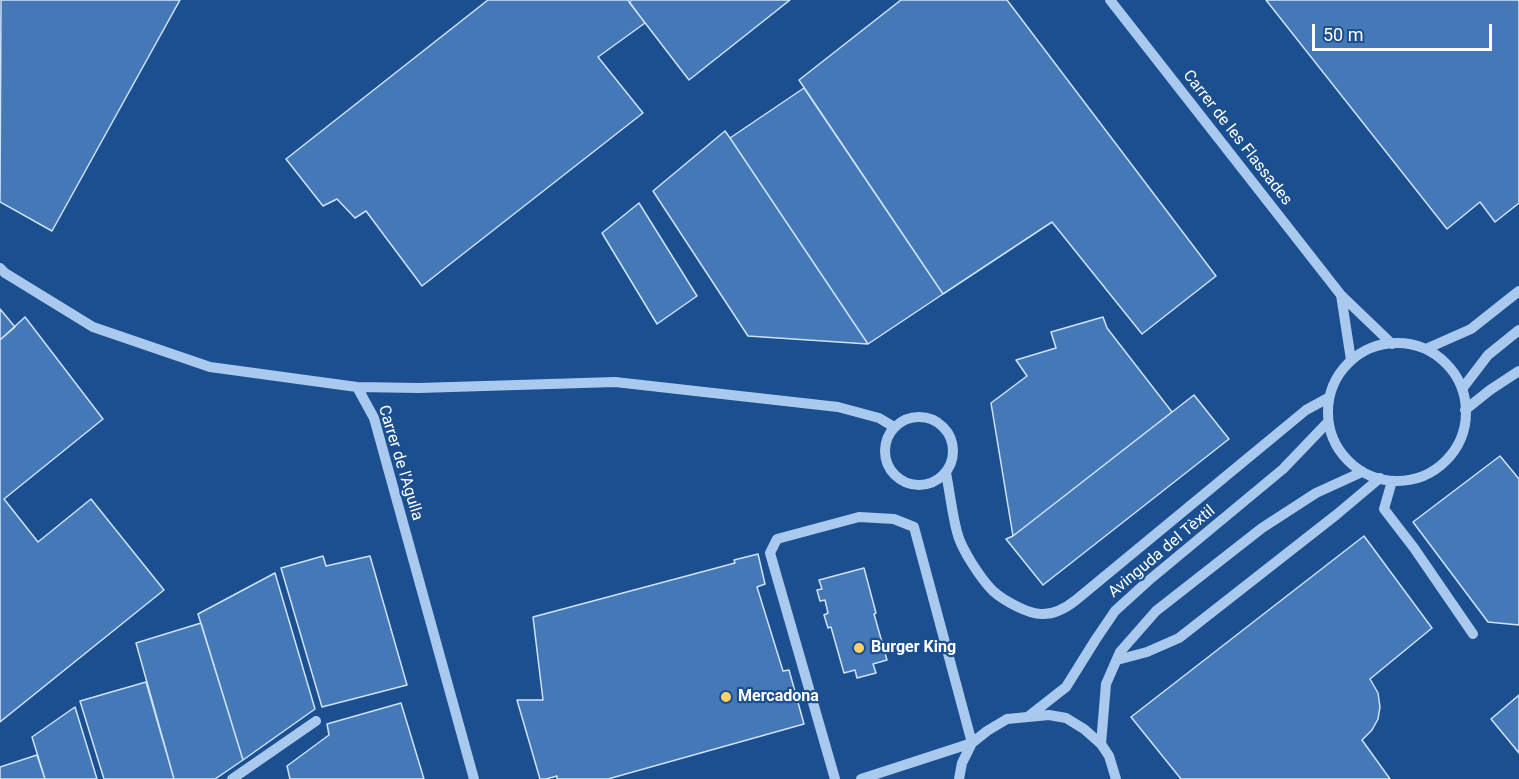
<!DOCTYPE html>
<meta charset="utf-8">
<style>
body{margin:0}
#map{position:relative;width:1519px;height:779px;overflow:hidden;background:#1b4f8f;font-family:Roboto,sans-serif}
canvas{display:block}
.scale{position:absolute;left:1312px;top:24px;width:180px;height:27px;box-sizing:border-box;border:3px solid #fff;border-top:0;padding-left:8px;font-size:18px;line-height:21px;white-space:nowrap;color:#fff;-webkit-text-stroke:4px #1b4f8f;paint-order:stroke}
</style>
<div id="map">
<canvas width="1519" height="779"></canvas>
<div class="scale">50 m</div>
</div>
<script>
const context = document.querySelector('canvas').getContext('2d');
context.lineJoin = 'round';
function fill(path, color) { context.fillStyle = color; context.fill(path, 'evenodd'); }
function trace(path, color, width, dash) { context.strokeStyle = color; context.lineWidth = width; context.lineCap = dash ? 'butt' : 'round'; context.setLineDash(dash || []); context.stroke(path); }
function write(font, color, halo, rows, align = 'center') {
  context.font = font + ' Roboto,sans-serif'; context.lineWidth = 4.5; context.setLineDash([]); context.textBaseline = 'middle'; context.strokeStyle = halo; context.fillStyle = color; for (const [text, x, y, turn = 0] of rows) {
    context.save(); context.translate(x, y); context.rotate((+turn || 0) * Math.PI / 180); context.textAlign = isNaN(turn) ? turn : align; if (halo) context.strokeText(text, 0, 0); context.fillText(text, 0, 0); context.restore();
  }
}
const building = new Path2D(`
 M 1,0 L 180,0 L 52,231 L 0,202 Z
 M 488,0 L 628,0 L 645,23 L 598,57 L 643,113 L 422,286 L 366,211 L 355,218 L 337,199 L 323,206 L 286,159 Z
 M 632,0 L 790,0 L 689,80 L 629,2 Z
 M 901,0 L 1007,0 L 1216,276 L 1142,334 L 1052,222 L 943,294 L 799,80 Z
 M 1266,0 L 1519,0 L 1519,203 L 1495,222 L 1480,202 L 1447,229 Z
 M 804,88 L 943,294 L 868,344 L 730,138 Z
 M 725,131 L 730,138 L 868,344 L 748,336 L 653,191 Z
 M 639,203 L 697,296 L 657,324 L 602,233 Z
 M 0,309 L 15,327 L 0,340 Z
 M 25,317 L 103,419 L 4,499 L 38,542 L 91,499 L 164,590 L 0,722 L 0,340 Z
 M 1103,317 L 1107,328 L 1172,412 L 1013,536 L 991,403 L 1027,376 L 1016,360 L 1056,348 L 1051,332 Z
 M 1194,395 L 1229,439 L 1043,585 L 1006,539 L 1013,536 Z
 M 1500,456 L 1519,479 L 1519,625 L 1488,622 L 1413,522 Z
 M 1364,536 L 1432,628 L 1370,679 L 1378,693 L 1380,707 L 1378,719 L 1372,730 L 1362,740 L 1390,779 L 1181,779 L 1131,717 Z
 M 758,554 L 765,584 L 757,587 L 783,671 L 789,670 L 804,724 L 608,779 L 557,779 L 557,776 L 546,779 L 540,779 L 517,700 L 543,700 L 533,617 L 735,563 L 734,560 Z
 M 323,556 L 326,566 L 370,556 L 407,685 L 322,707 L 281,568 Z
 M 864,568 L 876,613 L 874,614 L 887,660 L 873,664 L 876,673 L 857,678 L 855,670 L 844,673 L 831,627 L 828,628 L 824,615 L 828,613 L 825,600 L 820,601 L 817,590 L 822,589 L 819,580 Z
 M 275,573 L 315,709 L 243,760 L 198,614 Z
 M 201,623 L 243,760 L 215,779 L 174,779 L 136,643 Z
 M 146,682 L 174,779 L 104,779 L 80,701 Z
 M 1519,695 L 1519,753 L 1491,719 Z
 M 401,703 L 424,779 L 290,779 L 287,766 L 329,735 L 327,724 Z
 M 75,707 L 97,779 L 45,779 L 32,737 Z
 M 37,755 L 45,779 L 0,779 L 0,767 Z`);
fill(building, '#4478b7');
trace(building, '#cfe3fa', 1.5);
trace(new Path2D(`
 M 1110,0 L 1341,295 L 1392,344
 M 0,268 L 5,273 L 93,327 L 210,367 L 357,387 L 374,418 L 474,779
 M 1341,295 L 1351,360
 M1328 412a69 69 0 1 1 138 0a69 69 0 1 1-138 0Z
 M 1428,348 L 1471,329 L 1519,291
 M 357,387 L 419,388 L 615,382 L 838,407 L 879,418 L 894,427
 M 1462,389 L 1488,355 L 1519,330
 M 1465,410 L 1490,390 L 1519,371
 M885 451a34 34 0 1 1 68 0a34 34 0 1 1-68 0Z
 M 946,473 C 950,493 952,513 957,532 C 961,549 981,579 993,591 C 1003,600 1029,615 1043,614 C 1056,614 1066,608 1076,600 L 1306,410 L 1328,398
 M 1392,481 L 1384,509 L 1414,548 L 1473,634
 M 1117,660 L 1147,652 L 1179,638 L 1336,515 L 1380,478
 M 1029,716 L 1066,687 L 1096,639 L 1115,611 L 1148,581 L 1283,469 L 1328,422
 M 1101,744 L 1106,684 L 1120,652 L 1156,611 L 1262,528 L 1316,493 L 1362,472
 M 232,779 L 316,721
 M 835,779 L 770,553 L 777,539 L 859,517 L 894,519 L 914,527 L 972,743
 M 861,779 L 972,743
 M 959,779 L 962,763 L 972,743 L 987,731 L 1007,719 L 1049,715 L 1066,718 L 1084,729 L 1101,744 L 1109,756 L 1116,779`), '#a9c9ee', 10);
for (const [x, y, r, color] of [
 [859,648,6,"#ffd166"],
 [726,697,6,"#ffd166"]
]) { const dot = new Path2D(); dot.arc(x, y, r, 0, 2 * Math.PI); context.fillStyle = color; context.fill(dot); trace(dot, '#1b4f8f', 2); }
write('16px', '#fff', '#1b4f8f', [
 ["Carrer de les Flassades",1237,138,52],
 ["Carrer de l'Agulla",400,463,73],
 ["Avinguda del Tèxtil",1162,552,-40]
]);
write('bold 16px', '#fff', '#1b4f8f', [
 ["Burger King",871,648],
 ["Mercadona",738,697]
], 'left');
</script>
